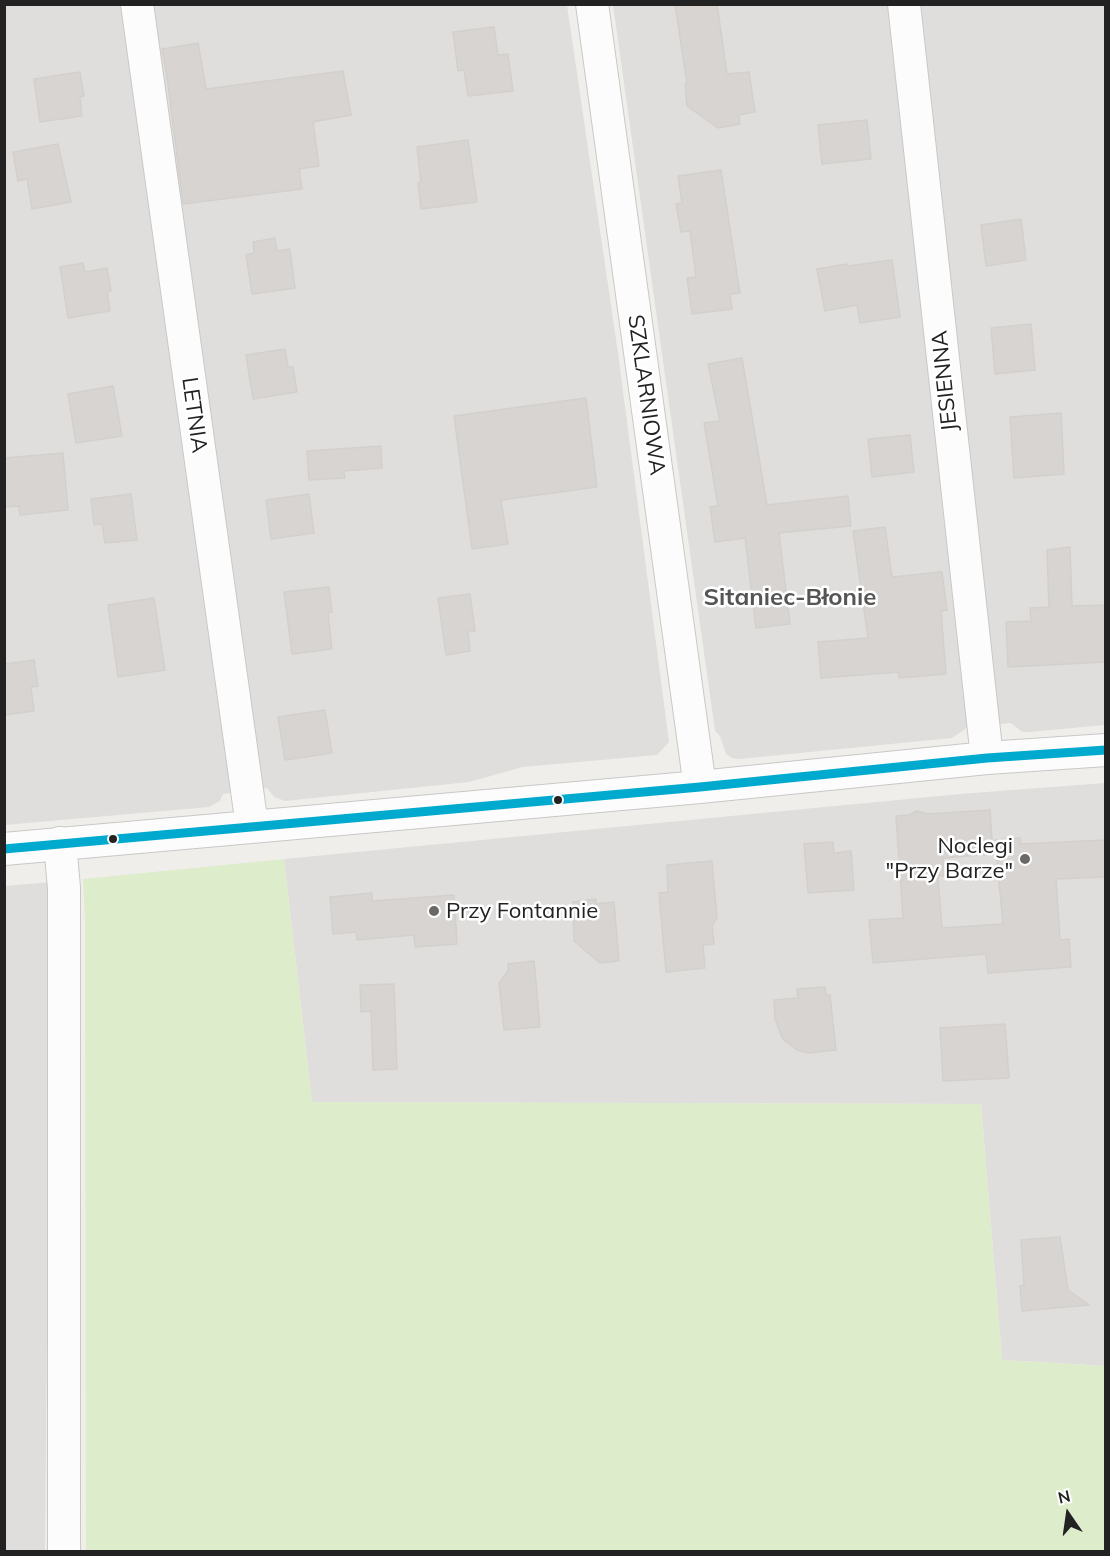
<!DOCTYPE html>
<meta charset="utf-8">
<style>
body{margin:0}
#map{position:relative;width:1110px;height:1556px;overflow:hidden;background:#f0eeeb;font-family:Mulish,sans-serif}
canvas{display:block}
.frame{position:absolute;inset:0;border:6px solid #222;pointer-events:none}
.north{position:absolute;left:1038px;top:1484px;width:60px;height:60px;-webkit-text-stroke:4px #fff;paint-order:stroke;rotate:347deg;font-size:16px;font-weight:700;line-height:24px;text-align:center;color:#222}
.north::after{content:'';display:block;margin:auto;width:21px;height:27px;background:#222;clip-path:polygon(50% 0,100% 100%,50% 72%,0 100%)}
</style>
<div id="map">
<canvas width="1110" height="1556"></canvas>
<div class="frame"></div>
<div class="north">N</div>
</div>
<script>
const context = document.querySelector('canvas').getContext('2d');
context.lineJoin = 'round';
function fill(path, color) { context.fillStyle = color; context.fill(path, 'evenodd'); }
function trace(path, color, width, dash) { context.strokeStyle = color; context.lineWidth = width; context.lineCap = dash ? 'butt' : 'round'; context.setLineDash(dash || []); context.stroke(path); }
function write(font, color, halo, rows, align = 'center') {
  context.font = font + ' Mulish,sans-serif'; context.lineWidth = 5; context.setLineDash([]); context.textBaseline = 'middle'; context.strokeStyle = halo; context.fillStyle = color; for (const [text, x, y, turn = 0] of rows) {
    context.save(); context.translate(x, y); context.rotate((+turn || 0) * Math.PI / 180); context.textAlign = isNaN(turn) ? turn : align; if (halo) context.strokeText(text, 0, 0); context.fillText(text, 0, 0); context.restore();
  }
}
fill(new Path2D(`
 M 5,5 L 567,5 L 618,353 L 669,742 L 657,755 L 523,767 L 469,782 L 285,801 L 274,797 L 267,788 L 223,794 L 220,801 L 209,807 L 5,825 Z
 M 613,5 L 1105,5 L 1105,725 L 1029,732 L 1022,732 L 1011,723 L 968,727 L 952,738 L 739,759 L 732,758 L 726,754 L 720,736 L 715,731 Z
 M 1105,783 L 1105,1366 L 1002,1360 L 981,1104 L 312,1102 L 284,859 L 960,794 Z
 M 51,882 L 45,1551 L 5,1552 L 5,886 Z`), '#dfdedc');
fill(new Path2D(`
 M 284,859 L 312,1102 L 981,1104 L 1002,1360 L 1105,1366 L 1105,1551 L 86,1551 L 85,922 L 83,879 Z`), '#ddeccb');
const building = new Path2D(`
 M 675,4 L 717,4 L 727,74 L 749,72 L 755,112 L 739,115 L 740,124 L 718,128 L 687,106 L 685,84 L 687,84 Z
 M 494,27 L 498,55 L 508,54 L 513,91 L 468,96 L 464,70 L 458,71 L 453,32 Z
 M 198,43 L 206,89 L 343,71 L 351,115 L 313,122 L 319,166 L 299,169 L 302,189 L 183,204 L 167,76 L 162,49 Z
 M 80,72 L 84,96 L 80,97 L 82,116 L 40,122 L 34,79 Z
 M 867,120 L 871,159 L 822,164 L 818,125 Z
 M 468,140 L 477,202 L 421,209 L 418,183 L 421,182 L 417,147 Z
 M 58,144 L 71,202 L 32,209 L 27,179 L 18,181 L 13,152 Z
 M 721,170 L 740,293 L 730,294 L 732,309 L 692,314 L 687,278 L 696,277 L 690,231 L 681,232 L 676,204 L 682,203 L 678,176 Z
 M 1021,219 L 1026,260 L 986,266 L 981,225 Z
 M 275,238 L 277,251 L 290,249 L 295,288 L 252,294 L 246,255 L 254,253 L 253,242 Z
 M 892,260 L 900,317 L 860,323 L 857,305 L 825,311 L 817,269 L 847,264 L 848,266 Z
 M 83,263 L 85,272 L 107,268 L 111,291 L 107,292 L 110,311 L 68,318 L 60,267 Z
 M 1031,324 L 1035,370 L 995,374 L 991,328 Z
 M 285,349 L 288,367 L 293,367 L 297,392 L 253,399 L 246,355 Z
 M 742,358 L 767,505 L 848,496 L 851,526 L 779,533 L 790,624 L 756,628 L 745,538 L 715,542 L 710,507 L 718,506 L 704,423 L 720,421 L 708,364 Z
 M 113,386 L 122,436 L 76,443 L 68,394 Z
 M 586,398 L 597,487 L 501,500 L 508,544 L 472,549 L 454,416 Z
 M 1061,413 L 1064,474 L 1014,478 L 1010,417 Z
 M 910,435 L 914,472 L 872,477 L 868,439 Z
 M 381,446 L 382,468 L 344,471 L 345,478 L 309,480 L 307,451 Z
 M 63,453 L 68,510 L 20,515 L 19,506 L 4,507 L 4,458 Z
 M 131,494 L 137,540 L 105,543 L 102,524 L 94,525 L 91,499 Z
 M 309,494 L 314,533 L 271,539 L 266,500 Z
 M 885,527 L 892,577 L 942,572 L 947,610 L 941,611 L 946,674 L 899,678 L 899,672 L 821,678 L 818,642 L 868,638 L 853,531 Z
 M 1070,547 L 1072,606 L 1106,605 L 1106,662 L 1008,667 L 1006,622 L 1031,621 L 1030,608 L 1049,607 L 1047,550 Z
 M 329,587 L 332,612 L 328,613 L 332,649 L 292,654 L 284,592 Z
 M 470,594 L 475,631 L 468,631 L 470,651 L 446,655 L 438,598 Z
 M 154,598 L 165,670 L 118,677 L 108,605 Z
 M 34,660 L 38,686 L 31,687 L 34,711 L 4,715 L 4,664 Z
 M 325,710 L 332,753 L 285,760 L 278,717 Z
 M 990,810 L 993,854 L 943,858 L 944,876 L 938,876 L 942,928 L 1003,924 L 995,840 L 1020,838 L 1021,844 L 1106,840 L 1106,877 L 1056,879 L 1060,940 L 1069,939 L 1071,967 L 988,973 L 986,954 L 873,963 L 869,920 L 903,918 L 896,816 L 909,815 L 917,811 L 928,814 Z
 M 833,842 L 834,853 L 851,851 L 854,890 L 808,893 L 804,844 Z
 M 712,861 L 717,918 L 712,925 L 714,944 L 703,945 L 705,968 L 666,972 L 659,893 L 668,892 L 667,865 Z
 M 372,893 L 372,901 L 454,895 L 457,944 L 415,947 L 414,935 L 357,940 L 356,932 L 333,934 L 330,897 Z
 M 596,899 L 596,904 L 614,902 L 619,961 L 600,963 L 574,941 L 573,902 Z
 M 534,961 L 540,1027 L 504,1030 L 499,983 L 508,971 L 508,964 Z
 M 394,984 L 397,1069 L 373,1070 L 371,1011 L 361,1012 L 360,985 Z
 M 825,987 L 826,995 L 830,995 L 836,1050 L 808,1053 L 797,1050 L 784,1040 L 781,1035 L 775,1019 L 774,1000 L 798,998 L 797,989 Z
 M 1005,1024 L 1009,1078 L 943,1081 L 940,1028 Z
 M 1060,1237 L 1068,1290 L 1089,1305 L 1022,1311 L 1020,1286 L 1024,1285 L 1021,1240 Z`);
fill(building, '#d7d4d2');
trace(building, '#d3d0cc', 1.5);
const minor = new Path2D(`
 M 137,4 L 252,826
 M 592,4 L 700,787
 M 904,4 L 987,758
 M 60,843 L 64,888 L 64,1552
 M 4,849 L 700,787 L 987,758 L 1106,750`);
trace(minor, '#c9c8c7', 34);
trace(minor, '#fdfcfc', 32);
trace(new Path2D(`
 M 4,849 L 700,787 L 987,758 L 1106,750`), '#00a9ce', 9);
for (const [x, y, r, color] of [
 [558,800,5,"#222"],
 [113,839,5,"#222"],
 [1025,859,6,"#6a6968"],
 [434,911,6,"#6a6968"]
]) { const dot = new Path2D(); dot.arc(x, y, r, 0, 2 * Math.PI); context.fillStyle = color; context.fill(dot); trace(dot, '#fff', 2); }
write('22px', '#222', '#fff', [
 ["JESIENNA",945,381,-96],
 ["SZKLARNIOWA",646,395,82],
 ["LETNIA",194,415,82]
]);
write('22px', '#222', '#fff', [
 ["Noclegi",1013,846],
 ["\"Przy Barze\"",1013,871],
 ["Przy Fontannie",446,911,"left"]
], 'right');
write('bold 24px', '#555', '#fff', [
 ["Sitaniec-Błonie",790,598]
]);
</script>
